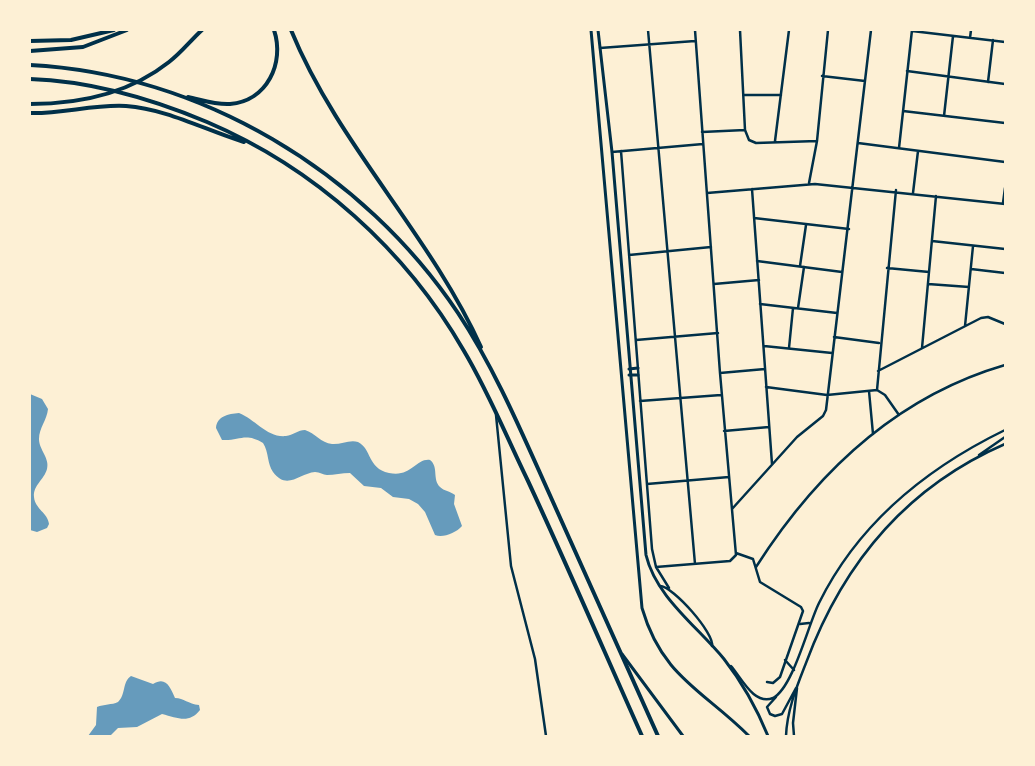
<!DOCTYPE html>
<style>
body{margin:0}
#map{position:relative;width:1035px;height:766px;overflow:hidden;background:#fdf0d5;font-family:Lato,sans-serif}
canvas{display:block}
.frame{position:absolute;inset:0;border:31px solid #fdf0d5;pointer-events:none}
</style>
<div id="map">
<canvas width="1035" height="766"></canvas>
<div class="frame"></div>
</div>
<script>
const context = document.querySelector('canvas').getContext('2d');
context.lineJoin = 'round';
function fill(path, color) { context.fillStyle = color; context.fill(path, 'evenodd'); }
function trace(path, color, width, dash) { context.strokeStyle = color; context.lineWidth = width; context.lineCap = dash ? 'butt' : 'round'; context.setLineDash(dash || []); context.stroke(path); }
fill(new Path2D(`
 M 30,394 L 42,399 L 48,409 C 47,420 39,428 39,439 C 39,450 50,458 47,469 C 44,480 33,485 34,497 C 35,509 48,513 49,524 L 47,528 L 37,532 L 30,530 Z
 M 239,413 C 255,419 267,438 286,436 C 293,435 298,430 305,430 C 315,433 321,443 332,444 C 340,445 350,439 358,442 C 372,449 367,468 389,473 C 411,478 416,458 430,460 C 439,467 432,479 440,487 C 444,491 450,491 455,495 L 454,504 L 462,526 C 456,533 443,538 435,535 L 425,512 L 418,504 L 409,499 L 393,497 L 381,488 L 364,486 L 350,473 C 342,473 334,475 327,475 C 323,475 320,472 315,472 C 300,473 287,491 273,472 C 267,464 269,452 263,443 C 245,432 240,441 222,440 L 216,428 C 217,416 228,414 239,413 Z
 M 131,676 L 153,684 C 166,676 170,687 175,698 C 184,698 188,704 199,705 L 200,710 C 189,724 178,718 162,714 L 137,727 L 118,728 L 110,736 L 88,736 L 96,725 L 97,707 C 104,704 112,705 118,702 C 126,695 122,682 131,676 Z`), '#669bbc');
trace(new Path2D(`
 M 648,30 L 695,564
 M 740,30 L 745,130 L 749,140 L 756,143 L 817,141
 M 912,31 L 1005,42
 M 970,38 L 971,30
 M 600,48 L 695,41
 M 907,71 L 1005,84
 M 822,76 L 865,81
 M 988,82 L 993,40
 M 744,95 L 781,95
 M 903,111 L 1005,123
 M 944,116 L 953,36
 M 702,132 L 745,130
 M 775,141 L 789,30
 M 858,143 L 1005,162
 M 899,148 L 912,30
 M 621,151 L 652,549 L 656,567 L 669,588
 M 612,152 L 703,144
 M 809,183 L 817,141 L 828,30
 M 752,189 L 772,464
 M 707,193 L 815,184 L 1005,204
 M 913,193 L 918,151
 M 1003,203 L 1005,188
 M 754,218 L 849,229
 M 932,241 L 1005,249
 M 629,255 L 711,247
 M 757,261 L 842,272
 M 800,266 L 806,225
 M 887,268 L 929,272
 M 971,269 L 1005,273
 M 714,284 L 759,280
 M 928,284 L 969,287
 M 760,304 L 837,313
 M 798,308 L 804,267
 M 965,326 L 973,246
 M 834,337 L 879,343
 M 636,340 L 718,333
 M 764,346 L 832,353
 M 789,348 L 793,308
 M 922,348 L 936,196
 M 878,371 L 981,318 L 988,317 L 1005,324
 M 720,373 L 765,369
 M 766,387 L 827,395 L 877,390 L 885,395 L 899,415
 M 877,390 L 896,190
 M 869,391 L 873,434
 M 640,401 L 721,395
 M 496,415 L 511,566 L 535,659 L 546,736
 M 724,431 L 769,427
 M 647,484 L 729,477
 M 732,509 L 797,437 L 823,416 L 826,410 L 871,30
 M 736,553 L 753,559 L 760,582 L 801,607 L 803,611 L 780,677 L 773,683 L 767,682
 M 656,567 L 730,561 L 736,555 L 720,373 L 695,30
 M 756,567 C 816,473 895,397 1005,365
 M 660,586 C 673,586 715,634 712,646
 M 794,736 L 793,723 L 797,688`), '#003049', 2.5);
trace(new Path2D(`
 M 979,455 L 1005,437
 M 800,624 L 809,623
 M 785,660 L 794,670
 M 731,666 C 741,677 754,706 773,698 C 793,688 808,625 819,603 C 858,524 927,468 1005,430
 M 776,697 L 767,707 L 770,714 L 775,716 L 782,714 L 796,688
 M 786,736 C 787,710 797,686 806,663 C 843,563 906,487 1005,444`), '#003049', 2.5);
trace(new Path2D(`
 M 591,30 L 642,608 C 662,677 703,690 749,736
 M 598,30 L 612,152 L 646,555 C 656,597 697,626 724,659 C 742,682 757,709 768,736
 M 629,369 L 638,368
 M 629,375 L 638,375
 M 622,654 L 683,736`), '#003049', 3);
trace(new Path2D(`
 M 291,30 C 338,145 430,234 481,347
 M 30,41 L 71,40 L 114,30
 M 30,51 L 83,47 L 127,30
 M 30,65 C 201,74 363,171 458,313 C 497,372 524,438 553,502 C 588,580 623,658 658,736
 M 30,79 C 91,81 150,98 207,122 C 315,168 406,250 464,351 C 489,393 507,438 528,481 C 567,565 604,651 642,736
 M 188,97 C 202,100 216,105 230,104 C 267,101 285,63 274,30
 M 30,104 C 79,104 130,93 169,62 C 181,53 191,40 202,30
 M 30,113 C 62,114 94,104 126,106 C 167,109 205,130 244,142`), '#003049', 4);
</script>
